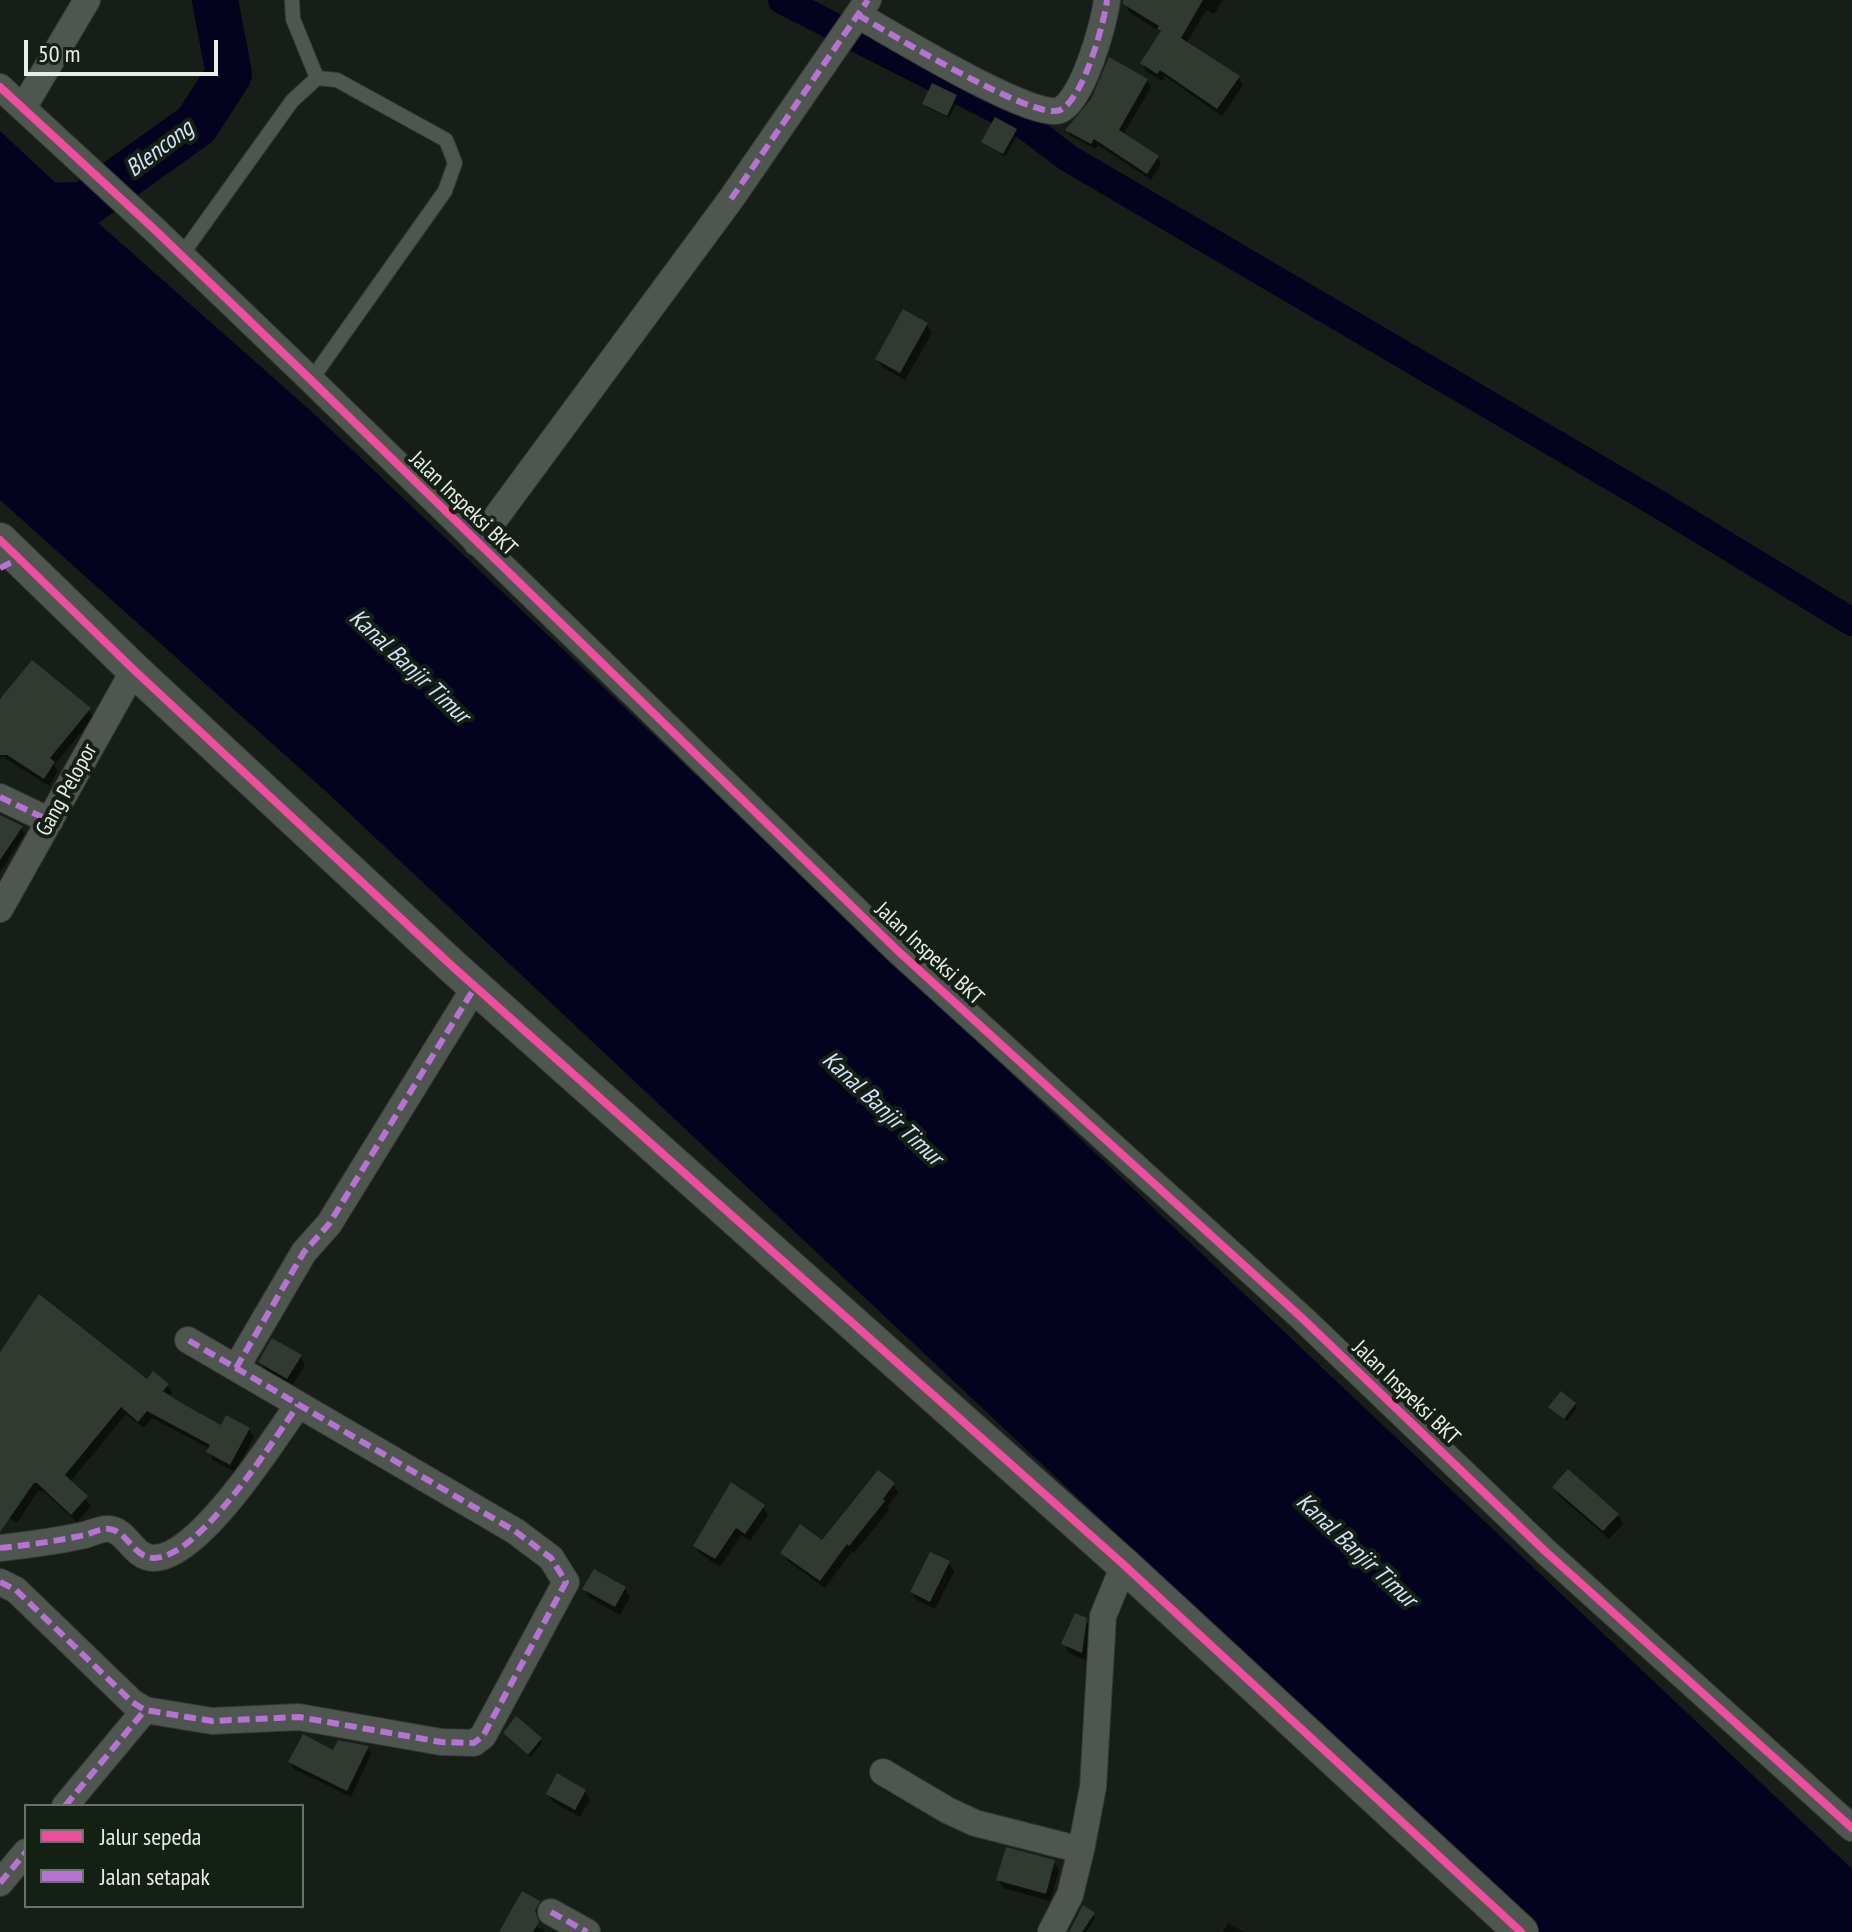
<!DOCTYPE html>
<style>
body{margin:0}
#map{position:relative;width:1852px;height:1932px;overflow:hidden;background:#171d17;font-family:"PT Sans Narrow",sans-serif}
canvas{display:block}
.legend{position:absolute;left:24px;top:1804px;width:280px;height:104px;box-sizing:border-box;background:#142014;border:2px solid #687268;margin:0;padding:10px 14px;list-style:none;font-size:24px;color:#e6eee6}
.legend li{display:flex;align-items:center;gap:16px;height:40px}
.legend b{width:40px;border:2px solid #687268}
.scale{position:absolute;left:24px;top:40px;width:194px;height:36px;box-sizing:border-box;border:4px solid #e6eee6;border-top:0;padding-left:10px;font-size:24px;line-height:28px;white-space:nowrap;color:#e6eee6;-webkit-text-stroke:6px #142014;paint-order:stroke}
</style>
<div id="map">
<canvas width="1852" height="1932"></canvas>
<ul class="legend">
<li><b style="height:10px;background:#ef4d9e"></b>Jalur sepeda</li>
<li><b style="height:10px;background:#b673d3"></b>Jalan setapak</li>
</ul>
<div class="scale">50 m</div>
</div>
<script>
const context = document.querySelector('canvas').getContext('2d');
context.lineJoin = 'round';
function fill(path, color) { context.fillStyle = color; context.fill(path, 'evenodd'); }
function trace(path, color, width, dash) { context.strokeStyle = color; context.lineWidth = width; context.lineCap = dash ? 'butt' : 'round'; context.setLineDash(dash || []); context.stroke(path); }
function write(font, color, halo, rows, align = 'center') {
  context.font = font + ' "PT Sans Narrow",sans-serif'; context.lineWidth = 8; context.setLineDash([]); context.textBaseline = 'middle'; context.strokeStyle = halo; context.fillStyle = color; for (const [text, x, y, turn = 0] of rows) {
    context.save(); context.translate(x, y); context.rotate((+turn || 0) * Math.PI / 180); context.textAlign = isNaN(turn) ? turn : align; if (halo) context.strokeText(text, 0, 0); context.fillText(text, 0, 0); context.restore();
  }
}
fill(new Path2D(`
 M 0,131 L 105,229 L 311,411 L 1852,1869 L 1852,1932 L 1540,1932 L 333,798 L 0,500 Z`), '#04031f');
fill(new Path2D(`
 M 1124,0 L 1223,0 L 1214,14 L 1206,10 L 1186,44 L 1238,77 L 1243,85 L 1222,116 L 1165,76 L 1162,81 L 1146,71 L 1142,63 L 1162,33 L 1129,12 Z
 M 1147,80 L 1151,87 L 1123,135 L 1158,158 L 1161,164 L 1151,180 L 1098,145 L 1095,149 L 1071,136 L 1067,130 Z
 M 956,97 L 958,101 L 949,118 L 926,107 L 924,104 Z
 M 1016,130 L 1018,134 L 1005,157 L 983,142 Z
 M 927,324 L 932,333 L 905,380 L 882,367 L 877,359 Z
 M 0,697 L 89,710 L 93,718 L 54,765 L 58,771 L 49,786 L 2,756 L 0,760 Z
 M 0,816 L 21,827 L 25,834 L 0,872 Z
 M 0,1355 L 167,1385 L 172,1393 L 169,1397 L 222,1428 L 249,1429 L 254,1437 L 235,1472 L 213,1460 L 209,1452 L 210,1449 L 152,1418 L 144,1428 L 126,1414 L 70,1482 L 91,1506 L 77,1522 L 43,1491 L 38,1491 L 17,1523 L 0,1512 Z
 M 300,1357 L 305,1365 L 292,1386 L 266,1370 L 260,1362 Z
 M 1575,1404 L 1577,1408 L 1567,1421 L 1551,1407 Z
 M 731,1485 L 763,1507 L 768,1515 L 750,1541 L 741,1535 L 720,1567 L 700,1554 L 695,1546 Z
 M 893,1485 L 898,1493 L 887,1507 L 889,1510 L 854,1553 L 852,1551 L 825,1588 L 788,1561 L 783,1553 L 822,1543 Z
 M 1554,1487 L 1618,1515 L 1623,1524 L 1609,1539 L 1559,1496 Z
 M 949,1563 L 954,1572 L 935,1609 L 917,1600 L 912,1592 Z
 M 625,1588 L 630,1597 L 620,1615 L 590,1598 L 585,1589 Z
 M 1085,1620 L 1091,1629 L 1087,1661 L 1069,1653 L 1064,1644 Z
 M 507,1737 L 540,1739 L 542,1743 L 530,1757 Z
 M 367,1747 L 371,1754 L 351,1797 L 294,1769 L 290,1762 Z
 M 585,1791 L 590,1800 L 580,1817 L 553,1802 L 548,1794 Z
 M 1054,1862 L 1059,1870 L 1050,1901 L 1003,1888 L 998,1879 Z
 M 1093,1915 L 1095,1918 L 1086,1932 L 1071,1932 Z
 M 1228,1923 L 1244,1932 L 1223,1932 Z
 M 534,1925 L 546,1932 L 529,1932 Z`), '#0007');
trace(new Path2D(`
 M 782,0 L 1019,121 L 1068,158 L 1660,505 L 1852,622`), '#04031f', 28);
trace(new Path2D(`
 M 0,207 L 84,205 L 196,125 L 229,74 L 215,0`), '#04031f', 46);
fill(new Path2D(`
 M 1123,0 L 1203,0 L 1181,38 L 1240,76 L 1217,109 L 1160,70 L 1157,74 L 1140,63 L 1161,31 L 1157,29 L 1159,26 L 1123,4 Z
 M 1109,57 L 1148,79 L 1119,130 L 1159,156 L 1147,174 L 1094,139 L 1091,144 L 1065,130 L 1091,99 Z
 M 932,83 L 957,95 L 947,116 L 922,104 Z
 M 995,117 L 1017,129 L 1003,154 L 981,142 Z
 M 903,309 L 928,323 L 900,373 L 875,359 Z
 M 32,660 L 91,708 L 50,758 L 55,762 L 44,779 L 7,755 L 0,755 L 0,699 Z
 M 0,815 L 23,826 L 0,860 Z
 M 39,1294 L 147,1379 L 153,1371 L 169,1384 L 163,1391 L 183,1404 L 221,1425 L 226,1415 L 250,1428 L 230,1465 L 206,1452 L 210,1445 L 147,1411 L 138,1422 L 121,1407 L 65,1475 L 88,1496 L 71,1515 L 37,1483 L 34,1483 L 0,1532 L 0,1352 Z
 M 272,1338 L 302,1355 L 287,1379 L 258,1362 Z
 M 1561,1391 L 1576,1403 L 1564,1419 L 1548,1407 Z
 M 1568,1469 L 1619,1514 L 1603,1531 L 1552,1487 Z
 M 878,1470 L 895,1483 L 883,1499 L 885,1501 L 849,1546 L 847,1544 L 820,1581 L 780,1553 L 800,1524 L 822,1540 Z
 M 731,1482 L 765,1505 L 745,1534 L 736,1528 L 715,1559 L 693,1546 Z
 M 930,1552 L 950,1561 L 930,1602 L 910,1592 Z
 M 594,1569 L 626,1587 L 615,1607 L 582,1589 Z
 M 1075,1613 L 1087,1618 L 1082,1653 L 1061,1644 Z
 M 516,1716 L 542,1738 L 528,1755 L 503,1733 Z
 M 303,1734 L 333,1750 L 338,1740 L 369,1746 L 347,1791 L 288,1762 Z
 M 557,1773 L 586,1790 L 575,1810 L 546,1794 Z
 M 1006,1847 L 1055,1860 L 1046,1894 L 996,1880 Z
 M 522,1891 L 540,1901 L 535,1911 L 539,1922 L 533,1932 L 499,1932 Z
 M 1083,1905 L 1095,1913 L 1082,1932 L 1069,1932 Z`), '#303a30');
const service = new Path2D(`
 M 292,0 L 293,19 L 317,78 L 337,80 L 446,140 L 455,163 L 445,191 L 311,380
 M 181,256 L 292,101 L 317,78`);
const minor = new Path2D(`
 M 858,15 C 888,32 1035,122 1060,110 C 1083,100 1104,24 1107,0
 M 0,87 L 155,230 L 311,380 L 898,951 L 1302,1318 L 1546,1552 L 1852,1828
 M 23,108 L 87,0
 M 477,543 L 731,199 L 868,0
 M 0,797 L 50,821
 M 0,909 L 134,670
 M 236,1368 L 304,1252 L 329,1224 L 475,987
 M 0,1548 C 28,1545 57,1541 85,1535 C 92,1533 101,1528 109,1529 C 127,1530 133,1558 154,1558 C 199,1558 273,1441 298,1405
 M 0,1582 L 16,1590 L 132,1702 L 145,1710 L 212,1721 L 299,1717 L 441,1742 L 474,1743 L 483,1736 L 566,1582 L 551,1558 L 515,1531 L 188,1340
 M 883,1772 L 947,1810 L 975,1823 L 1081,1850
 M 65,1806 L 145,1710
 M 0,1883 L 26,1852
 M 551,1912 L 587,1932
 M 1051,1932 L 1070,1895 L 1081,1850 L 1093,1787 L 1103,1616 L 1124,1565`);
const tertiary = new Path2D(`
 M 0,540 L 134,670 L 452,966 L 1124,1565 L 1521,1932`);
trace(service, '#353935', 16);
trace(minor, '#353935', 28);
trace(tertiary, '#353935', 36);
trace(service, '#4f554f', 14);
trace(minor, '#4f554f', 26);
trace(tertiary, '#4f554f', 34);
trace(new Path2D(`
 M 858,15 C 888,32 1035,122 1060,110 C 1083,100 1104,24 1107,0
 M 731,199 L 868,0
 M 0,568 L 18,559
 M 0,797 L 50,821
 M 236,1368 L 304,1252 L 329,1224 L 475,987
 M 0,1548 C 28,1545 57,1541 85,1535 C 92,1533 101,1528 109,1529 C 127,1530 133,1558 154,1558 C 199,1558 273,1441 298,1405
 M 0,1582 L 16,1590 L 132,1702 L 145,1710 L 212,1721 L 299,1717 L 441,1742 L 474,1743 L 483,1736 L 566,1582 L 551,1558 L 515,1531 L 188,1340
 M 65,1806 L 145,1710
 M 0,1883 L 26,1852
 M 551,1912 L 587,1932`), '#b673d3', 6, [12, 6]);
trace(new Path2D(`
 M 0,87 L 155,230 L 311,380 L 898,951 L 1302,1318 L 1546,1552 L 1852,1828
 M 0,540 L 134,670 L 452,966 L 1124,1565 L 1521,1932`), '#ef4d9e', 8);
write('22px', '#e6eee6', '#142014', [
 ["Jalan Inspeksi BKT",463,504,44],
 ["Gang Pelopor",67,790,-61],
 ["Jalan Inspeksi BKT",929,954,43],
 ["Jalan Inspeksi BKT",1406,1393,44]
]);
write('italic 24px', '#d5e0fd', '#142014', [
 ["Blencong",160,149,-37],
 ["Kanal Banjir Timur",409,667,43],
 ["Kanal Banjir Timur",882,1109,43],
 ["Kanal Banjir Timur",1356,1551,43]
]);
</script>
